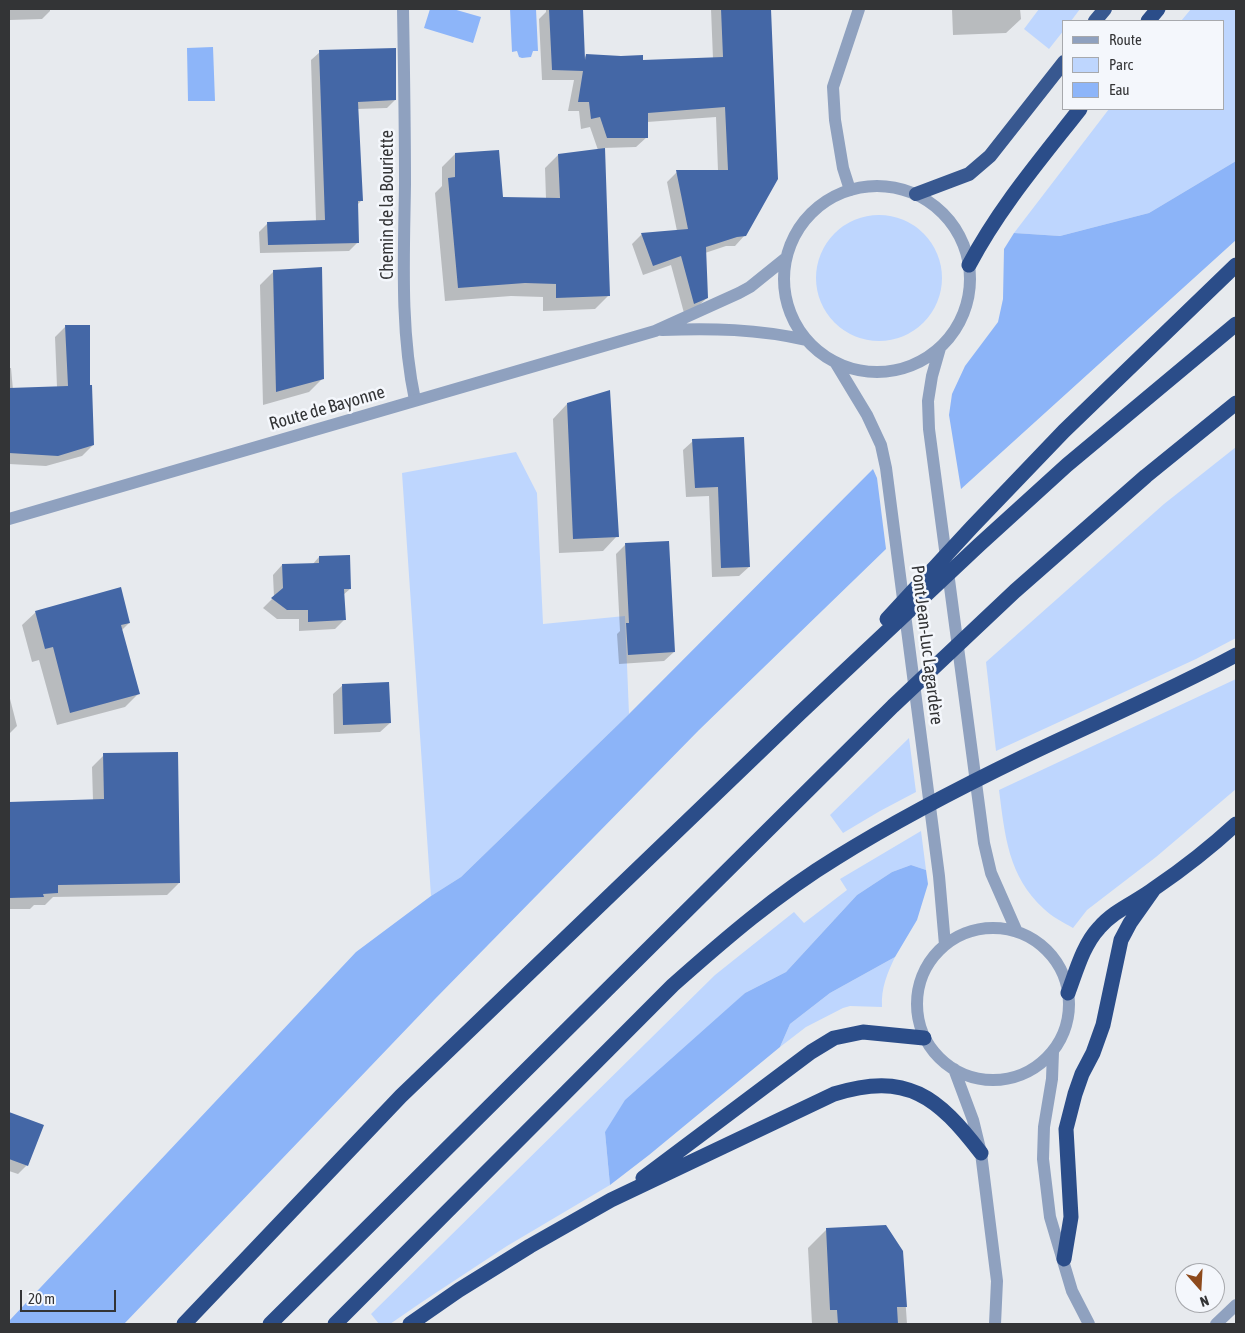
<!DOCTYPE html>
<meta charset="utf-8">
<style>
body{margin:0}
#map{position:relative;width:1245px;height:1333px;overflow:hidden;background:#e7eaee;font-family:"Asap Condensed",sans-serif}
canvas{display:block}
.frame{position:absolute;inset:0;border:10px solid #333436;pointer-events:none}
.legend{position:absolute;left:1062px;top:20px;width:162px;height:90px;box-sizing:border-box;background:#f4f7fc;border:1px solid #a7a9ad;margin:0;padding:6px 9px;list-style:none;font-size:15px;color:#333436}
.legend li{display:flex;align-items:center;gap:10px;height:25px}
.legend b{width:25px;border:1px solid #a7a9ad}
.north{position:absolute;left:1175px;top:1263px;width:50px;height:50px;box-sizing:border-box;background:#f4f7fc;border:1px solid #a7a9ad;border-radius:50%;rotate:161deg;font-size:14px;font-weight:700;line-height:20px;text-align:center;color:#333436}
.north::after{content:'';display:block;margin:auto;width:18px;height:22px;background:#8d4a1c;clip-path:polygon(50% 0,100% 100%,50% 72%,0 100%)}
.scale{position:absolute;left:20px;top:1290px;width:96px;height:22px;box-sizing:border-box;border:2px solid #333436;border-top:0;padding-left:6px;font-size:15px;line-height:18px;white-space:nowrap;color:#333436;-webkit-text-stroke:4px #f4f7fc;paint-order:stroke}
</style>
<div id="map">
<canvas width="1245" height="1333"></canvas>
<div class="frame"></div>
<ul class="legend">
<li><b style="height:6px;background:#8fa1bf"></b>Route</li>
<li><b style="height:14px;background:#bed6fe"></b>Parc</li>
<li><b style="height:14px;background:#8db5f9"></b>Eau</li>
</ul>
<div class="north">N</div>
<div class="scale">20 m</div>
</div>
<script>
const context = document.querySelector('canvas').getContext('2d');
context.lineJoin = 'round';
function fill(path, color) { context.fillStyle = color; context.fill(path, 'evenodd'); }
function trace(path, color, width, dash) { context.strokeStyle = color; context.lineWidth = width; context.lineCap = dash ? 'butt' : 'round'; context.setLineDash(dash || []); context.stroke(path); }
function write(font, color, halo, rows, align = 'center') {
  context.font = font + ' "Asap Condensed",sans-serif'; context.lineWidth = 5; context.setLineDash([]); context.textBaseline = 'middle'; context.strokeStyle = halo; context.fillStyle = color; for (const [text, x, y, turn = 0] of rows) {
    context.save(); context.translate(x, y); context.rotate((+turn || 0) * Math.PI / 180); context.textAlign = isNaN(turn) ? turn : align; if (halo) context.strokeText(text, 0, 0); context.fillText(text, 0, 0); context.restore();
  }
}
fill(new Path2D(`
 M 1039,9 L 1080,9 L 1071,21 L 1064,21 L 1064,30 L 1049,49 L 1024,29 Z
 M 1191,9 L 1236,9 L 1236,161 L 1149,213 L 1060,236 L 1014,233 L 1109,109 L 1224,109 L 1224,21 L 1181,21 Z
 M816 278a63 63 0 1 1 126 0a63 63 0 1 1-126 0Z
 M 1236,447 L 1236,638 L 1196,659 L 996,751 L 986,662 L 1164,504 Z
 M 516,452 L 537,493 L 543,624 L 625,616 L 629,714 L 461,877 L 431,896 L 402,473 Z
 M 1236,679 L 1236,789 L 1156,857 L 1087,910 L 1073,928 C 1063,922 1052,917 1044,909 C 1008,876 1005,836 999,790 Z
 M 909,738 L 916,792 L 880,811 L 843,833 L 830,815 Z
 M 921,831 L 926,870 L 911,865 L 892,872 L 857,895 L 786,972 L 745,993 L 605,1132 L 610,1185 L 507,1246 L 422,1302 L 390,1324 L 379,1324 L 371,1314 L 715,975 L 794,912 L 804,923 L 847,890 L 840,879 Z
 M 895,957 C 887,974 881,988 882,1007 L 850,1006 L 843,1008 L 806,1027 L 780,1047 L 790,1024 L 830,993 Z`), '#bed6fe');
fill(new Path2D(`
 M 1236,161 L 1236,240 L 961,489 L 949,415 L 952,394 L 965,366 L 998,322 L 1003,299 L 1004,249 L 1014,233 L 1060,236 L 1149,213 Z
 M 873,469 L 877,478 L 886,549 L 699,730 L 435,999 L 124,1324 L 9,1324 L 9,1321 L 356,952 L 431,896 L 461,877 L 629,714 Z
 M 911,865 L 926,870 L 928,884 L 917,920 L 895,957 L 830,993 L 790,1024 L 780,1047 L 649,1155 L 610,1185 L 605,1132 L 625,1100 L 745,993 L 786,972 L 857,895 L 892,872 Z`), '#8cb4f8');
fill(new Path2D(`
 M 430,9 L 453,9 L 481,17 L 473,43 L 424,28 Z
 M 510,9 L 536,9 L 538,51 L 533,51 L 531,57 L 522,58 L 519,57 L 517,51 L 512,52 Z
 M 213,47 L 215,101 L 188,101 L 187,48 Z`), '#8db5f9');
fill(new Path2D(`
 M 9,9 L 50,9 L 50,11 L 42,19 L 10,20 Z
 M 546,9 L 581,9 L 584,58 L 587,55 L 642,61 L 713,59 L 711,9 L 770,9 L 776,179 L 745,235 L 735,246 L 726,246 L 705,253 L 707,298 L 696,308 L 684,313 L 671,265 L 643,275 L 632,244 L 642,234 L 677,231 L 667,182 L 677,172 L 718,171 L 716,117 L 647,122 L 647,137 L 636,147 L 604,148 L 608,296 L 595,309 L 543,311 L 543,297 L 511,296 L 445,301 L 435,193 L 442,186 L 442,167 L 455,154 L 502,198 L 546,199 L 545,168 L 558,155 L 598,150 L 590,127 L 581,129 L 579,111 L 568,111 L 574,80 L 542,80 L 539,19 L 546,12 Z
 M 952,9 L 1020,9 L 1021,19 L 1006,33 L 953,35 Z
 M 320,52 L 395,100 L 387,108 L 357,109 L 362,200 L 357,205 L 358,242 L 349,251 L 260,253 L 259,232 L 267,224 L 316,221 L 311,60 Z
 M 274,271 L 323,378 L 309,392 L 263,405 L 260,285 Z
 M 66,326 L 89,386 L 93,445 L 82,456 L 46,466 L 9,464 L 9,368 L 11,368 L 13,390 L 57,387 L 55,337 Z
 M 567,404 L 617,536 L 603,551 L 559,553 L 553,419 Z
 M 743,438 L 749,567 L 739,576 L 712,577 L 709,496 L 686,497 L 683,450 L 693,441 Z
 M 625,545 L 674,652 L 664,661 L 619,664 L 617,634 L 620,631 L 616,554 Z
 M 319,557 L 350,589 L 343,595 L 344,620 L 335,629 L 299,631 L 299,619 L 277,619 L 263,608 L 274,597 L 273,575 L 282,565 L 312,565 Z
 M 36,612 L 129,623 L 121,631 L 138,694 L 125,707 L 57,725 L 39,660 L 32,662 L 22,625 Z
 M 343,685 L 390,723 L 380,732 L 334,734 L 333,694 Z
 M 9,695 L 17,726 L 9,734 Z
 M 104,755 L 179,883 L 167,895 L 53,897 L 45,905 L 34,905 L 30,909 L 9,909 L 9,803 L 93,801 L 92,767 Z
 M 9,1113 L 42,1126 L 27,1165 L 18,1174 L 9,1171 Z
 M 827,1229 L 902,1251 L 907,1324 L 812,1324 L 808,1248 Z`), '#0003');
fill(new Path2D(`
 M 549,9 L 583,9 L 585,60 L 586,54 L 621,56 L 643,55 L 643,60 L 723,57 L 721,9 L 771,9 L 778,179 L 746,236 L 737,237 L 706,247 L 708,298 L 694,304 L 681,256 L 653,266 L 641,233 L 688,229 L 676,170 L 728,170 L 725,107 L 648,113 L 648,138 L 607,138 L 600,117 L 591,119 L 589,102 L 578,102 L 583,71 L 552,70 Z
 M 396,48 L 396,100 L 358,102 L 363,201 L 358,201 L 359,243 L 268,245 L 267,222 L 325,220 L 319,50 Z
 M 605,148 L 610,296 L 556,298 L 556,284 L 525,283 L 458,288 L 448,178 L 455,177 L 455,153 L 499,150 L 503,197 L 560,198 L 558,154 Z
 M 322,267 L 324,379 L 276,392 L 273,270 Z
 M 65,325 L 90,325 L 90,385 L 92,385 L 94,445 L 58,456 L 9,453 L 9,388 L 68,386 Z
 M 610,390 L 619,537 L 573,539 L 567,403 Z
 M 744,437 L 750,567 L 721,568 L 718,487 L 695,488 L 692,439 Z
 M 669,541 L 675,652 L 628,655 L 626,623 L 629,623 L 625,543 Z
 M 350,555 L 351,589 L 344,589 L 346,620 L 308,622 L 308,610 L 287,610 L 271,598 L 283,588 L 282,564 L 319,563 L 319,556 Z
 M 121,587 L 130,623 L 121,625 L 140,694 L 70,713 L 53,647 L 45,649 L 35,611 Z
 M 389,682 L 391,723 L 343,725 L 342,684 Z
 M 178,752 L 180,883 L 58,885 L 58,893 L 43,894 L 44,897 L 9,898 L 9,802 L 104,799 L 103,753 Z
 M 9,1112 L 44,1125 L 28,1166 L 9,1159 Z
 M 886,1225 L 903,1251 L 907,1307 L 897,1307 L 898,1324 L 838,1324 L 837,1310 L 830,1310 L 826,1228 Z`), '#4467a6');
trace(new Path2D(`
 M 403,9 C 404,67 405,125 405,184 C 404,255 400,330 415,400
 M 850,190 L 843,168 L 835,120 L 833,87 L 859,9
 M 1216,1324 L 1236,1305`), '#8fa1bf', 12);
trace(new Path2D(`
 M784 279a93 93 0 1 1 186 0a93 93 0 1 1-186 0Z
 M 662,330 C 711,328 758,329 806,340
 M 940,348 L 932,376 L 928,401 L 929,429 L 984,843 L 991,873 L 1017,932
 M 835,362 L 867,415 L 881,445 L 886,468 L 939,876 L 945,945
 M 9,519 L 655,331 L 739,293 L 750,287 L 786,258
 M917 1004a76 76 0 1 1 152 0a76 76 0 1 1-152 0Z
 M 1053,1052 L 1052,1079 L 1044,1127 L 1043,1159 L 1050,1217 L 1072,1291 L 1089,1324
 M 954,1069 L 973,1120 L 981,1153 L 997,1281 L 995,1324`), '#8fa1bf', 12);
trace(new Path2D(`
 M 1095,21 L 1105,9
 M 916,194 L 969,174 L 990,156 L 1064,62`), '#385890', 14);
trace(new Path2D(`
 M 1148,21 L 1158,9
 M 969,265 C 999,208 1040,160 1080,109
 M 887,619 L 972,527 L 1064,431 L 1236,265
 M 1068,993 C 1076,972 1083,945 1099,928 C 1114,910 1137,902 1155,888 C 1183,869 1211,847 1236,824
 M 643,1178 L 811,1052 L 834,1038 L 863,1032 L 924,1038
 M 1064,1259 L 1071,1217 L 1066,1129 L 1075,1094 L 1082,1074 L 1093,1053 L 1103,1025 L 1121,940 L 1130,923 L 1154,889
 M 184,1324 L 401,1096 L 799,714 L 979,545 L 1067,465 L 1236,324
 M 270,1324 L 893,706 L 1015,591 L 1146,476 L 1236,403
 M 335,1324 L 673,985 C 725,939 777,894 836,858 C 897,820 961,787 1025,756 C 1096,722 1167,692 1236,655
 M 410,1324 L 459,1290 L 530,1246 L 611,1200 L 834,1094 C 907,1071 938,1097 981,1153`), '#2b4d89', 15);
write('18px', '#333436', '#f4f7fc', [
 ["Chemin de la Bouriette",387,205,-90],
 ["Route de Bayonne",327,408,-16],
 ["Pont Jean-Luc Lagardère",927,645,83]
]);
</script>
